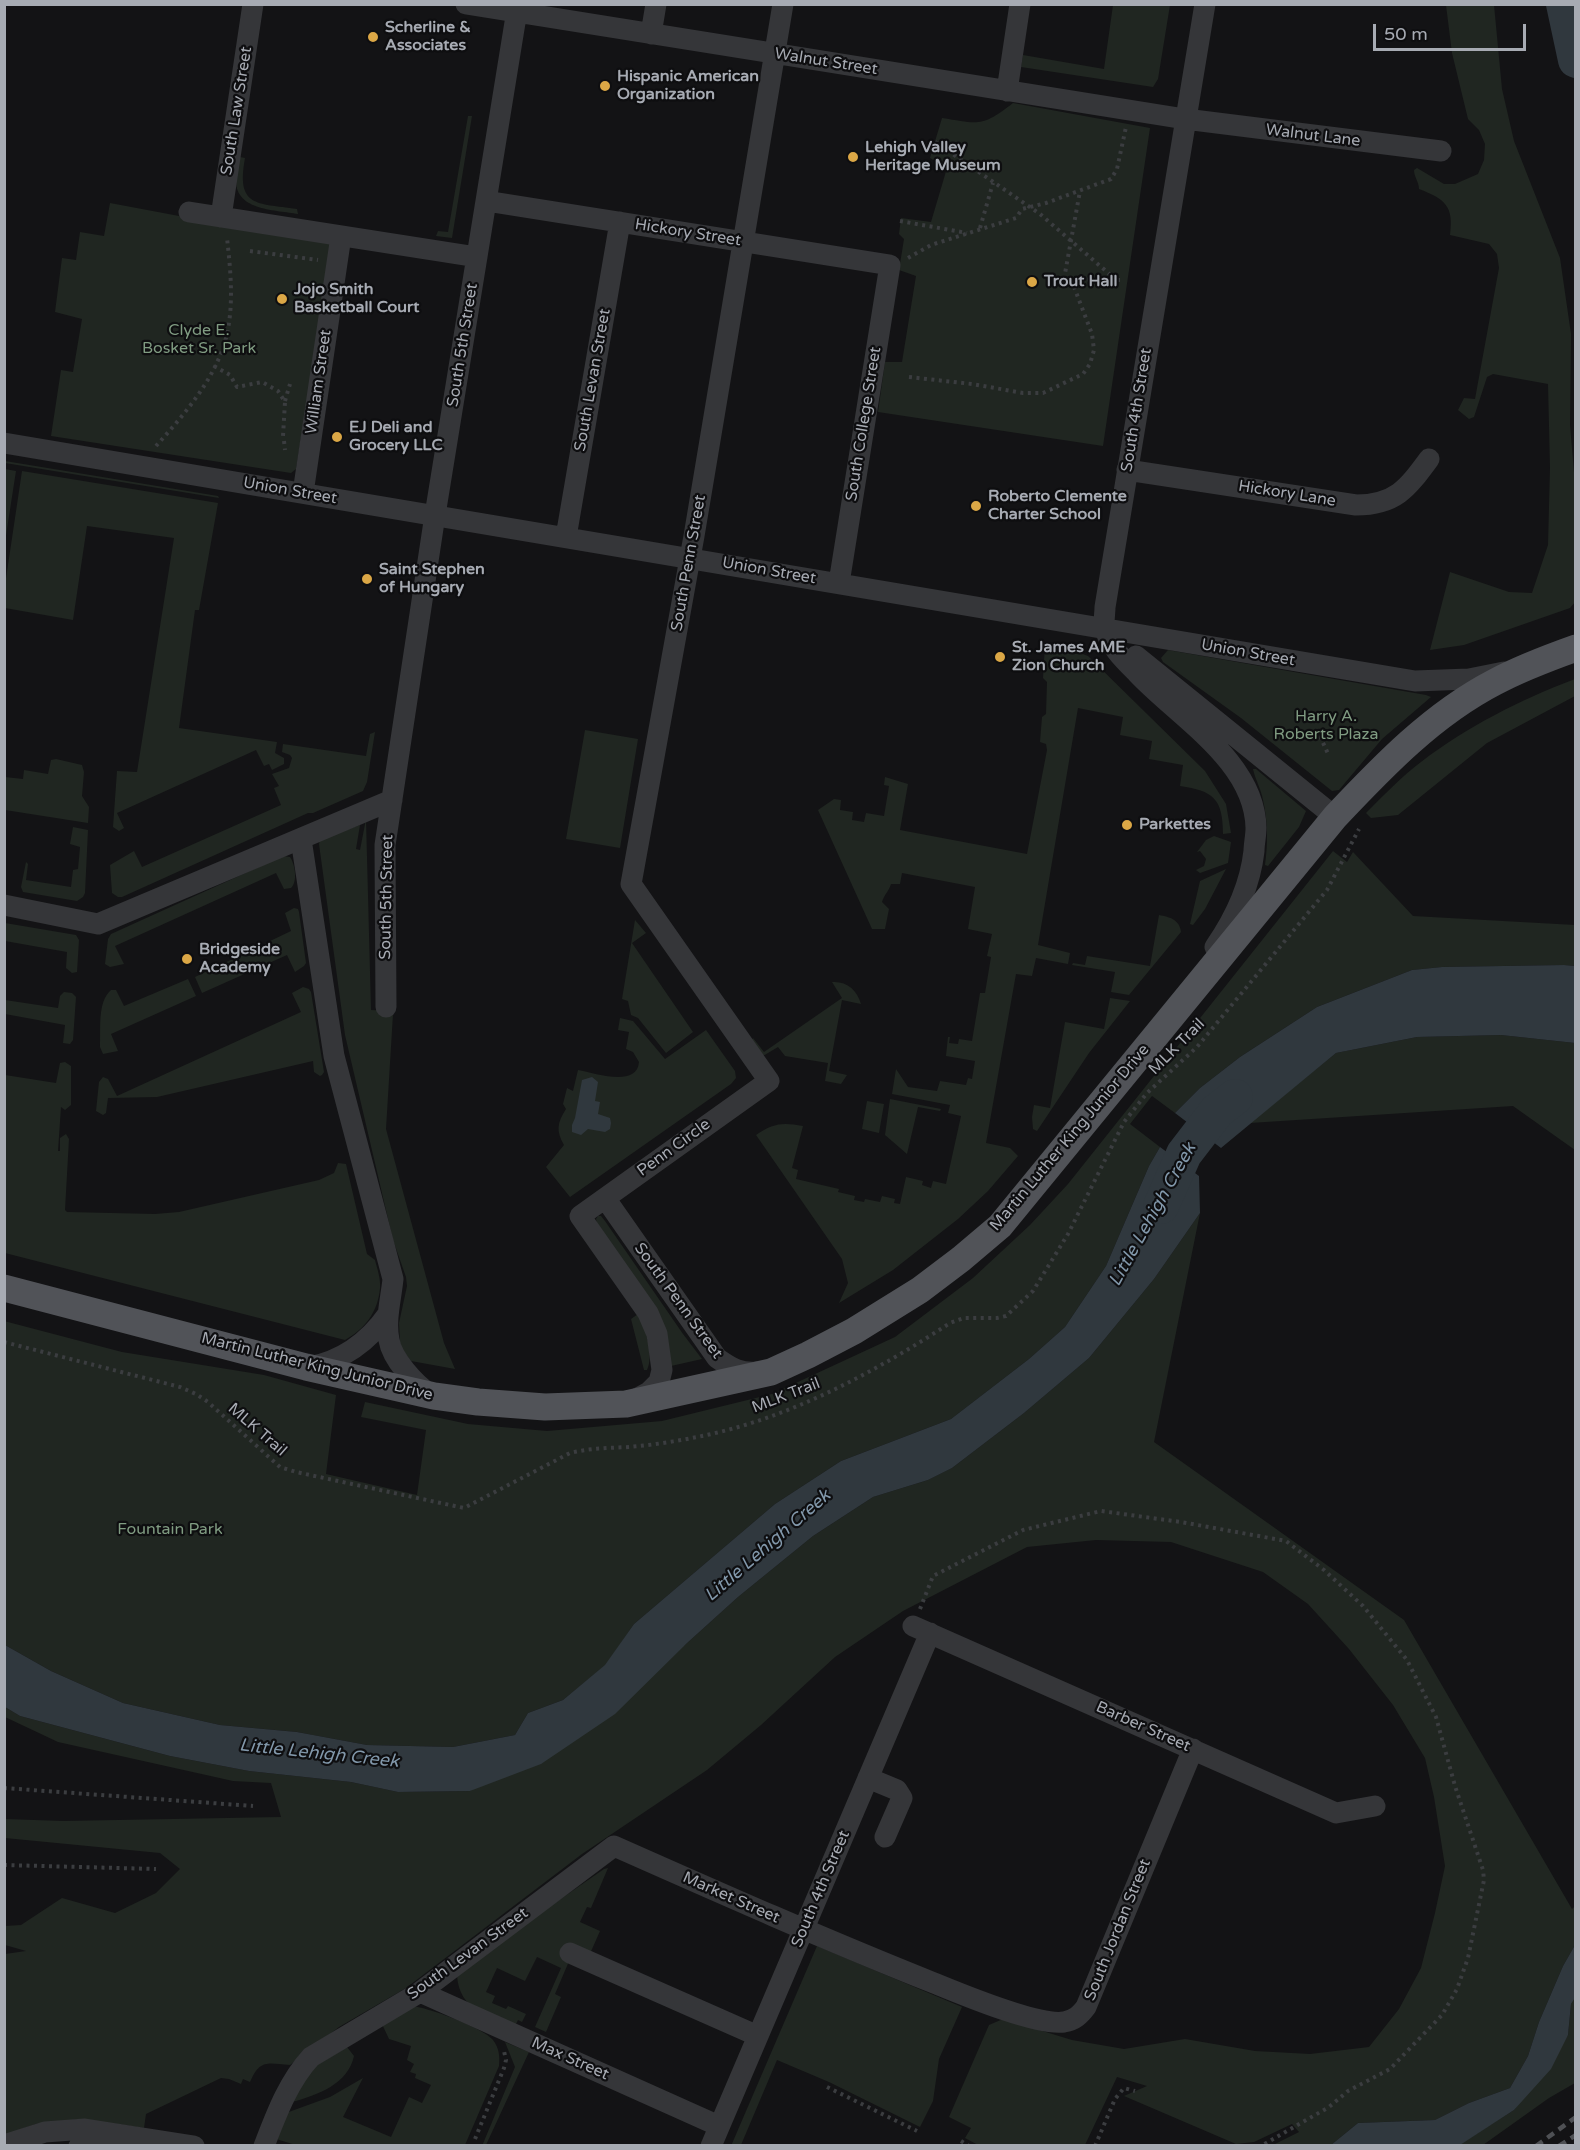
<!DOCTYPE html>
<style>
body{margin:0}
#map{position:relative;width:1580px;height:2150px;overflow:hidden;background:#131315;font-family:"Varela Round",sans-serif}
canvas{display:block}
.frame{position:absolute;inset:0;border:6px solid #a7abb3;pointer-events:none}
.scale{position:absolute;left:1373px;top:24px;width:153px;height:27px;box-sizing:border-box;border:3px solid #a7abb3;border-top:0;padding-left:8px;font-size:18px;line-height:21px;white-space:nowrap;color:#a7abb3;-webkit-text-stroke:4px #0e0e10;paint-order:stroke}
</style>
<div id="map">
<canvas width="1580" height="2150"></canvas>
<div class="frame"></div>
<div class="scale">50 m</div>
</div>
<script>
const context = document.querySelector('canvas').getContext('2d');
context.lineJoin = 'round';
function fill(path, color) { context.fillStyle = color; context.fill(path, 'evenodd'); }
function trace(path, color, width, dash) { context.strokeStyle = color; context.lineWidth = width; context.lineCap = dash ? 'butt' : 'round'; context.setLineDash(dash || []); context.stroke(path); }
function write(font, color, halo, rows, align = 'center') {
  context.font = font + ' "Varela Round",sans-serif'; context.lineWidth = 4.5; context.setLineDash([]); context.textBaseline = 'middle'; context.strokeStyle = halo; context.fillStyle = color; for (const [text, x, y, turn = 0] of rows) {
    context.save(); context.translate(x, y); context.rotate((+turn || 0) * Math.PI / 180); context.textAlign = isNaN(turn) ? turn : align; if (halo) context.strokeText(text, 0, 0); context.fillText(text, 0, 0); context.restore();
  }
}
fill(new Path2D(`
 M 1113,5 L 1170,5 L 1158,79 L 1153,87 L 1021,67 L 1023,55 L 1104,69 Z
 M 1446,5 L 1494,5 L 1502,89 L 1514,141 L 1560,258 L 1571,334 L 1570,425 L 1576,496 L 1576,601 L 1570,608 L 1464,645 L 1430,650 L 1450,572 L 1509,592 L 1532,593 L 1548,545 L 1550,468 L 1548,384 L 1493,374 L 1487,377 L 1474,417 L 1469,419 L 1458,410 L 1464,398 L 1475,399 L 1499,268 L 1497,254 L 1489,244 L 1450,235 C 1454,206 1445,199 1419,189 C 1419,182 1414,177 1414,170 L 1417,168 L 1444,184 L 1455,184 L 1478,174 L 1484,160 L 1485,144 L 1479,130 L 1468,119 L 1452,53 Z
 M 1013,103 L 1150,128 L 1103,446 L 878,412 L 885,362 L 902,362 L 916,276 L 899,270 L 904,239 L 899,234 L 901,218 L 931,222 L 947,168 L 930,158 L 942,118 C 980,124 982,127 1013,103 Z
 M 468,116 L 472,116 L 452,238 L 436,236 L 438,231 L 448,232 Z
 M 240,157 L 245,158 C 236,207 256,203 297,209 L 298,214 C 277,210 236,211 236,181 C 236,173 239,165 240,157 Z
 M 110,203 L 195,219 L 332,242 L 296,469 L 291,473 L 51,436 L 61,370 L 73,372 L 82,319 L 55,312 L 62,258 L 76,260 L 80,232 L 104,236 Z
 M 5,461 L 218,496 L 219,498 L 5,463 Z
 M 5,469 L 16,471 L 5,542 L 4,469 Z
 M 22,471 L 218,503 L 199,610 L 195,610 L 179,728 L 277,742 L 275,753 L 284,758 L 284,764 L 272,770 L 269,764 L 264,766 L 256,750 L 117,813 L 124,828 L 119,831 L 113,827 L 117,771 L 137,772 L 174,538 L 87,526 L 73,620 L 5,608 L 5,585 Z
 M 1045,645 L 1069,649 L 1088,656 L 1205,771 L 1226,804 L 1231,833 L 1223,834 C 1223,798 1213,791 1180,786 L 1183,765 L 1149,759 L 1152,741 L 1120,735 L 1123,717 L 1078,708 L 1038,945 L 1070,953 L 1068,964 L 1036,958 L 1032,976 L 1016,974 L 986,1143 L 1010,1148 L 1018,1156 L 988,1191 L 958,1219 L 893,1270 L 839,1303 L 848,1283 L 842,1259 L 756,1135 C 773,1123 783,1122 803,1126 L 792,1168 L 798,1170 L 796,1179 L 839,1189 L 838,1192 L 855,1196 L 854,1200 L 864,1202 L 865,1199 L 880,1202 L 882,1196 L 895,1199 L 894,1203 L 900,1204 L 906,1177 L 923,1181 L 922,1185 L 931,1188 L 933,1181 L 946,1184 L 961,1116 L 948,1113 L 950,1105 L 892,1094 L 896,1069 L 908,1087 L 937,1091 L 940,1081 L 966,1085 L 968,1078 L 972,1079 L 975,1061 L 946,1056 L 948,1037 L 950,1037 L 949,1043 L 958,1044 L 959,1039 L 972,1041 L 980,993 L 985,993 L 991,957 L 987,956 L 992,934 L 968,929 L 975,887 L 902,873 L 900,884 L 891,884 C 889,891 884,895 882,902 L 889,909 L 885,929 L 872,929 L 818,810 L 834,799 L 841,800 L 840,810 L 853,812 L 852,820 L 864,822 L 866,813 L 884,816 L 889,786 L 884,785 L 885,777 L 908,784 L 900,830 L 1027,854 L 1047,750 L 1046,744 L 1040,742 L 1042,717 L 1046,714 L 1047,682 L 1043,678 Z
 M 1168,650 L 1426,695 L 1431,697 L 1382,739 L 1339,790 L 1332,791 L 1241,718 L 1163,662 L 1161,658 Z
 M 1575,679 L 1575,696 L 1487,743 L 1398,815 L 1371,818 L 1366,813 C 1384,795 1401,777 1421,762 C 1468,726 1520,700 1575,679 Z
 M 585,730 L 638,739 L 620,848 L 566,839 Z
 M 375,732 L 367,782 L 363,791 L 313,813 L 308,813 L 122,897 L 118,897 L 112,893 L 110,865 L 134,851 L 142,867 L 281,805 L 274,788 L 279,786 L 272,774 L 289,768 L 292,758 L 290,755 L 282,752 L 283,744 L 366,756 L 370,734 Z
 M 56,759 L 82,765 L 84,772 L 82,796 L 89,807 L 88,823 L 5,810 L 5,777 L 23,779 L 24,770 L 48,774 L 51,760 Z
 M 1253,769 L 1256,769 L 1306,811 L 1299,827 L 1268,866 L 1265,865 C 1268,843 1268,822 1263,800 C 1261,789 1255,779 1253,769 Z
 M 366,819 L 371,1010 L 390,1011 L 393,1014 L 386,1129 L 444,1343 L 455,1369 L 411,1361 L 403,1351 L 400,1343 L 399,1323 L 407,1286 L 406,1277 L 393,1240 L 345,1035 L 319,844 L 320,839 L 360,825 L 356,849 L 360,850 Z
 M 73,827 L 88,830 L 85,893 L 83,897 L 77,901 L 23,892 L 21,887 L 26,862 L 28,864 L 26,880 L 71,887 L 73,870 L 78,869 L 80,847 L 70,844 Z
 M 1214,836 L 1231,842 L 1228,863 L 1200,873 L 1196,870 L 1204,866 L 1206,859 L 1200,851 L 1197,852 L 1206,840 Z
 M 1333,851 L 1347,862 L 1353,852 L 1413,916 L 1575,925 L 1575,966 L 1564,965 L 1442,967 L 1412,970 L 1317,1007 L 1240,1057 L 1200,1088 L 1175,1113 L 1152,1096 L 1130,1124 L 1160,1147 L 1149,1166 L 1106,1266 L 1065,1327 L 1029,1359 L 951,1419 L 841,1461 L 775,1504 L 634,1624 L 606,1665 L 563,1700 L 528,1713 L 515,1735 L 453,1747 L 367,1745 L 297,1732 L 220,1725 L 123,1703 L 51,1671 L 5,1645 L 4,1321 L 122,1352 L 264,1375 L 336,1395 L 326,1474 L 417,1495 L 426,1430 L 361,1417 L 365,1402 L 468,1424 L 547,1431 L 662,1421 L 772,1394 L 895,1337 L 973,1278 L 1030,1225 L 1068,1184 Z
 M 283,856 L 290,857 C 295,864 298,882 291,888 L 284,889 L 276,873 L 115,946 L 124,964 L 110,967 L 105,964 L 108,939 L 111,934 Z
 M 1226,869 L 1205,909 L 1193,925 L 1190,924 L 1200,881 Z
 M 294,908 L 298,909 L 299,912 L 306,963 L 304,966 L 295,972 L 287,955 L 202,993 L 195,977 L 291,931 L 285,913 Z
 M 1159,915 C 1170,917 1180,920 1181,932 L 1129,995 L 1111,992 L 1115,972 L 1072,965 L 1073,963 L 1085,965 L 1087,956 L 1150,966 Z
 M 635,920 L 646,933 L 632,943 L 693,1032 L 666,1053 L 638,1018 L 631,1015 L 628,1001 L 622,999 Z
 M 5,923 L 76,935 L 79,940 L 77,972 L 72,973 L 66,968 L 67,952 L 5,941 Z
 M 188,979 L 196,996 L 111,1034 L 118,1051 L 103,1054 L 100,1047 C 101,1030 97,1002 111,990 L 116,990 L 124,1006 Z
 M 832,982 C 847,981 857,990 861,1004 L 842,1000 L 829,1071 L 847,1075 L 841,1084 L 825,1081 L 828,1063 L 785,1056 L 778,1047 L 763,1056 L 752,1040 L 753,1038 L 764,1052 L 842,998 Z
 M 303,987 L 309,989 L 311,992 L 324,1072 L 322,1075 L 320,1076 L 314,1072 L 313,1061 L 157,1097 L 108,1098 L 106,1113 L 103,1115 L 96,1111 L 99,1082 L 103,1077 L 108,1079 L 117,1096 L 301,1012 L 292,993 Z
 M 64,992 L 72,993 L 76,997 L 73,1040 L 70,1044 L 63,1043 L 65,1025 L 5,1014 L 5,1000 L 58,1008 L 60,996 Z
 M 1110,998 L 1130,1001 L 1089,1053 L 1037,1131 L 1033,1129 L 1032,1117 L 1034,1105 L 1050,1108 L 1065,1022 L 1104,1029 Z
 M 620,1018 L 633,1021 L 665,1059 L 706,1030 L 735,1071 L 736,1078 L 731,1084 L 570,1197 L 546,1167 L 564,1145 C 556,1131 557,1123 566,1109 L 563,1104 L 567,1088 L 573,1091 L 578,1070 C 595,1073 637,1088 639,1062 L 633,1052 L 626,1049 L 629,1032 L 618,1030 Z
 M 1501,1035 L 1575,1043 L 1575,1150 L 1513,1106 L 1250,1123 L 1336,1053 L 1417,1037 Z
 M 65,1062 L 71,1066 L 71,1105 L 65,1110 L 61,1107 L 58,1151 L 60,1151 L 60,1138 L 66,1134 L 69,1139 L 65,1210 L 67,1212 L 155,1214 L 179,1212 L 319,1180 L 334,1173 L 338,1163 L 346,1164 L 367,1254 L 375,1260 C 377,1268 381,1279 380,1288 C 378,1312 365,1329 345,1340 L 5,1253 L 5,1075 L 56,1083 L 60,1063 Z
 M 890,1099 L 941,1109 L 940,1111 L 918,1107 L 907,1154 L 885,1135 Z
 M 867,1101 L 884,1104 L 879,1133 L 862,1129 Z
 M 1200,1213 L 1154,1442 L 1404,1620 L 1572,1909 L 1575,1906 L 1575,1945 L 1563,1966 L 1539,2022 L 1528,2056 L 1510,2088 L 1469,2103 L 1435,2120 L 1358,2123 L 1331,2145 L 1273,2145 L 1299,2132 L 1292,2124 L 1254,2142 L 1236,2144 L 1124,2096 L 1147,2086 L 1117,2077 L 1085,2145 L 978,2145 L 965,2138 L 971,2128 L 949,2117 L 989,2025 L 1003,2019 L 1072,2040 L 1124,2049 L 1185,2039 L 1255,2051 L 1310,2054 L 1369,2047 L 1399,2009 L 1421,1968 L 1435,1913 L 1445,1866 L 1434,1797 L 1425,1758 L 1393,1705 L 1349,1649 L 1308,1604 L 1263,1572 L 1171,1542 L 1096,1540 L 1027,1547 L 903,1611 L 835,1657 L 761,1725 L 707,1770 L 582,1854 L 406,1988 L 339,2027 L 290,2065 C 267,2063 260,2059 250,2082 L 243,2079 L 241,2084 L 229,2079 L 221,2078 L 146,2114 L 144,2128 L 82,2119 L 36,2124 L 5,2135 L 5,1954 L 26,1951 L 5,1945 L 5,1926 L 21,1925 L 62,1898 L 115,1913 L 156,1893 L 180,1869 L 160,1853 L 5,1838 L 5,1819 L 63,1821 L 281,1817 L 271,1783 L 233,1781 L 58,1742 L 5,1717 L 5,1707 L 20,1716 L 170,1756 L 249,1771 L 351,1782 L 398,1792 L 470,1791 L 686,1644 L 738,1597 L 813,1536 L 873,1497 L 928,1480 L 952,1468 L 1024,1413 L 1089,1358 L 1154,1279 Z
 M 598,1216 L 601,1216 L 605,1221 L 683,1334 L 702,1359 L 671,1366 L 597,1225 L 596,1219 Z
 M 638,1314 C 646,1326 654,1357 647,1370 L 644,1370 L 631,1319 Z
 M 608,1868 L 591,1908 L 587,1907 L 580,1922 L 600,1931 L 589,1956 L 570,1959 L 555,1994 L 561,1997 L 546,2032 L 535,2027 L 561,1968 L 537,1957 L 525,1981 L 497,1968 L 486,1992 L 495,1996 L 492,2003 L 506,2009 L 508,2006 L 526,2014 L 522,2022 L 518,2020 L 515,2026 C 487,2014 460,2011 457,1976 L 526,1923 L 604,1869 Z
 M 817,1946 L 962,2007 L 939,2059 L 933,2101 L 920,2127 L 829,2082 L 777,2060 L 741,2145 L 731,2146 Z
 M 1575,1998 L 1575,2083 L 1549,2098 L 1483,2145 L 1457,2146 L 1514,2110 L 1568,2035 L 1571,2004 Z
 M 410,2006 C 425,2006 484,2028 493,2040 C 499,2048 500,2056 499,2066 L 465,2145 L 299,2146 L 276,2139 L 286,2113 L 330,2097 L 363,2078 L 343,2117 L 391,2137 L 409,2097 L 422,2103 L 431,2085 L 415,2078 L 416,2074 L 410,2072 L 414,2064 L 407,2060 L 411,2046 L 389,2039 L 381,2022 Z
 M 505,2042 L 529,2052 L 486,2145 L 482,2146 L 515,2067 Z
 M 347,2047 L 354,2056 C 348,2084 318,2095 292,2102 L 312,2068 Z`), '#202621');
fill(new Path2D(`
 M 1564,965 L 1575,966 L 1575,1043 L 1501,1035 L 1417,1037 L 1336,1053 L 1221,1148 L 1175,1113 L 1200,1088 L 1240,1057 L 1317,1007 L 1412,970 L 1442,967 Z
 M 592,1077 L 598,1082 L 595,1101 L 600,1102 L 598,1114 L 610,1118 L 611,1123 L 610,1129 L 605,1132 L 588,1129 L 581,1135 L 572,1132 L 572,1125 L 575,1118 L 582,1080 Z
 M 1160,1147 L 1199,1176 L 1200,1213 L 1154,1279 L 1089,1358 L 1024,1413 L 952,1468 L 928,1480 L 873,1497 L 813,1536 L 738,1597 L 686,1644 L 615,1714 L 541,1764 L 470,1791 L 398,1792 L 351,1782 L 249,1771 L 170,1756 L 20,1716 L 5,1707 L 5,1645 L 51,1671 L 123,1703 L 220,1725 L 297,1732 L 367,1745 L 453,1747 L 515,1735 L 528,1713 L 563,1700 L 605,1665 L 634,1624 L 775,1504 L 841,1461 L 951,1419 L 1029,1359 L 1065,1327 L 1106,1266 L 1149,1166 Z
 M 1575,1945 L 1575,1998 L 1571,2004 L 1568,2035 L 1551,2069 L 1514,2110 L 1460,2145 L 1331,2145 L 1358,2123 L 1435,2120 L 1469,2103 L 1510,2088 L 1528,2056 L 1539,2022 L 1563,1966 Z`), '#30383e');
trace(new Path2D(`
 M 1564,4 L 1576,60
 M 1161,1206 L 1184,1154 L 1217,1111 L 1235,1097`), '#30383e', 36);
trace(new Path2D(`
 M 935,142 L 1040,214 L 1114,278
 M 900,221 L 967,233
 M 980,228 L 993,183
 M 250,251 L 318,260
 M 908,258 L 931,245 L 1016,218 L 1022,209 L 1046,203 L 1111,179 L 1117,169 L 1126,127
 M 1057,279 L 1122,280
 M 1064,279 L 1080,191
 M 214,366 L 230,375 L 237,387 L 262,382 L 278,391 L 285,402 L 283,436
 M 909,377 L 972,384 L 1023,393 L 1043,393 L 1083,374 L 1090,364 L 1094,350 L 1092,334 L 1071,279
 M 285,401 L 290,384
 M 284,441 L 285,450
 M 156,446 C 182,417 210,385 223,348 C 235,313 231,274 227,238
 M 1320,736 L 1329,756
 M 4,1342 L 180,1387 L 196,1394 L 208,1402 L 280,1467 L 296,1472 L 464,1508 L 570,1453 C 590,1448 609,1448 629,1447 C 653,1445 678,1441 702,1436 C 790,1418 875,1372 950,1323 L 964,1318 L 997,1318 L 1006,1316 L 1033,1291 L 1068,1234 L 1124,1122 L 1147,1093 L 1197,1047 L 1327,890 L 1359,829
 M 920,1609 L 933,1576 L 1023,1530 L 1101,1511 L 1181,1522 L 1286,1541 L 1324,1570 L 1363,1606 L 1407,1660 L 1436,1717 L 1455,1786 L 1483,1870 L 1484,1880 L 1468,1958 L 1457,1989 L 1442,2015 L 1390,2069 L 1348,2091 L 1329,2107 L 1261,2146
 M 4,1788 L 253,1806
 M 4,1865 L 156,1869
 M 827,2087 L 917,2131
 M 475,2139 L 504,2068 L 506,2060 L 504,2051
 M 961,2141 L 969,2146
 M 1095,2146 L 1115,2099 L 1124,2088 L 1135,2091`), '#3b3d40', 4, [3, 4.5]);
trace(new Path2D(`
 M 466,4 L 1185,119 L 1441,151
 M 1205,4 L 1105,607 C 1105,614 1103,623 1105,629 C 1111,648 1124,660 1137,673 C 1178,717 1255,761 1256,828 C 1256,836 1254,844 1254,851 C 1250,887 1235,918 1215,947
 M 651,34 L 656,4
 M 1007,91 L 1020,4
 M 486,201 L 890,265 L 839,583
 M 189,212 L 477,257
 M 221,217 L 253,4
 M 4,443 L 1415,681 L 1469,679 L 1504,672
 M 1127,470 L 1356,505 C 1395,505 1407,489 1429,459
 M 303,493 L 341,236
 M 566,537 L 620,222
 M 1136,656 L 1335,817
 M 301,839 L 334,1056 L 393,1279 C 391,1299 385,1320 389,1340 C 392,1359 415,1384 430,1394
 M 4,905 L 98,924 L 392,800
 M 386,1007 L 385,845 L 435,515 L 518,4
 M 605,1198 L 717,1358 C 731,1368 741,1374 758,1372
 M 309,1367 C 342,1361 369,1341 388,1314
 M 636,1399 L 649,1392 L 659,1382 L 662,1370 L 657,1334 L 648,1313 L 580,1216 L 769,1081 L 631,884 L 694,536 L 783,4
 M 913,1626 L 1336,1813 L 1375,1806
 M 868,1778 L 897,1790 L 902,1798 L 885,1837
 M 570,1953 L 758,2036
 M 420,1992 L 719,2126
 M 4,2145 L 45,2132 L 85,2129 L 194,2146
 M 79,2146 L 90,2140 L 111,2136
 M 264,2146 C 276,2115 288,2082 311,2057 L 420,1992 L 614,1846 C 720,1893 826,1940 934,1983 C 961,1994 1037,2026 1064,2022 C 1075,2020 1080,2015 1086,2007 L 1193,1749
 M 711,2146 L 930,1633`), '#353639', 21);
trace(new Path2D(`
 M 4,1288 L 306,1367 L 434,1396 L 478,1402 L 545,1407 L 626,1404 L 771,1372 L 808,1355 L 854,1331 L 920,1290 L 961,1259 L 1000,1226 L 1335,817 C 1383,766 1433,714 1495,682 C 1521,668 1548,658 1576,648`), '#515358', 27);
trace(new Path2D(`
 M 1536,2146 L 1576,2117
 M 1559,2146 L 1576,2135`), '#4e5054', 4.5, [8, 6]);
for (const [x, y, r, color] of [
 [373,37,6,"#dba746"],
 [605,86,6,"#dba746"],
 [853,157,6,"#dba746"],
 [1032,282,6,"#dba746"],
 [282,299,6,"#dba746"],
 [337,437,6,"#dba746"],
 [976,506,6,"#dba746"],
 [367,579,6,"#dba746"],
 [1000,657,6,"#dba746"],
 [1127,825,6,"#dba746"],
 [187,959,6,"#dba746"]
]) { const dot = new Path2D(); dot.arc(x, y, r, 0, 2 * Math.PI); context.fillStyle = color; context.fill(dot); trace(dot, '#0e0e10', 2); }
write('bold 16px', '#a7abb3', '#0e0e10', [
 ["Scherline &",385,28],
 ["Associates",385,46],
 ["Hispanic American",617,77],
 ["Organization",617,95],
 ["Lehigh Valley",865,148],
 ["Heritage Museum",865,166],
 ["Trout Hall",1044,282],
 ["Jojo Smith",294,290],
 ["Basketball Court",294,308],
 ["EJ Deli and",349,428],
 ["Grocery LLC",349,446],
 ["Roberto Clemente",988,497],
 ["Charter School",988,515],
 ["Saint Stephen",379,570],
 ["of Hungary",379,588],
 ["St. James AME",1012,648],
 ["Zion Church",1012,666],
 ["Parkettes",1139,825],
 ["Bridgeside",199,950],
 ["Academy",199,968]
], 'left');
write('16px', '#a7abb3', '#0e0e10', [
 ["Walnut Street",826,62,9],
 ["South Law Street",237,111,-81],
 ["Walnut Lane",1313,136,7],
 ["Hickory Street",688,233,9],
 ["South 5th Street",463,345,-81],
 ["South Levan Street",593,380,-80],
 ["William Street",319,382,-82],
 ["South 4th Street",1137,410,-81],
 ["South College Street",864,424,-81],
 ["Union Street",290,491,10],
 ["Hickory Lane",1287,494,9],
 ["South Penn Street",689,563,-80],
 ["Union Street",769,571,10],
 ["Union Street",1248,653,10],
 ["South 5th Street",387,897,-89],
 ["MLK Trail",1177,1047,-45],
 ["Martin Luther King Junior Drive",1070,1138,-50],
 ["Penn Circle",674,1148,-36],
 ["South Penn Street",678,1301,54],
 ["Martin Luther King Junior Drive",317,1367,14],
 ["MLK Trail",786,1396,-21],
 ["MLK Trail",257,1430,41],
 ["Barber Street",1143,1727,24],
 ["South 4th Street",821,1889,-67],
 ["Market Street",731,1898,24],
 ["South Jordan Street",1118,1930,-68],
 ["South Levan Street",468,1954,-36],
 ["Max Street",570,2059,24]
]);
write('16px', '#809c82', '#0e0e10', [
 ["Clyde E.",199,331],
 ["Bosket Sr. Park",199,349],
 ["Harry A.",1326,717],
 ["Roberts Plaza",1326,735],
 ["Fountain Park",170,1530]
]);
write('italic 18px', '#8298ab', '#0e0e10', [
 ["Little Lehigh Creek",1153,1215,-61],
 ["Little Lehigh Creek",768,1546,-41],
 ["Little Lehigh Creek",319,1754,6]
]);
</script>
